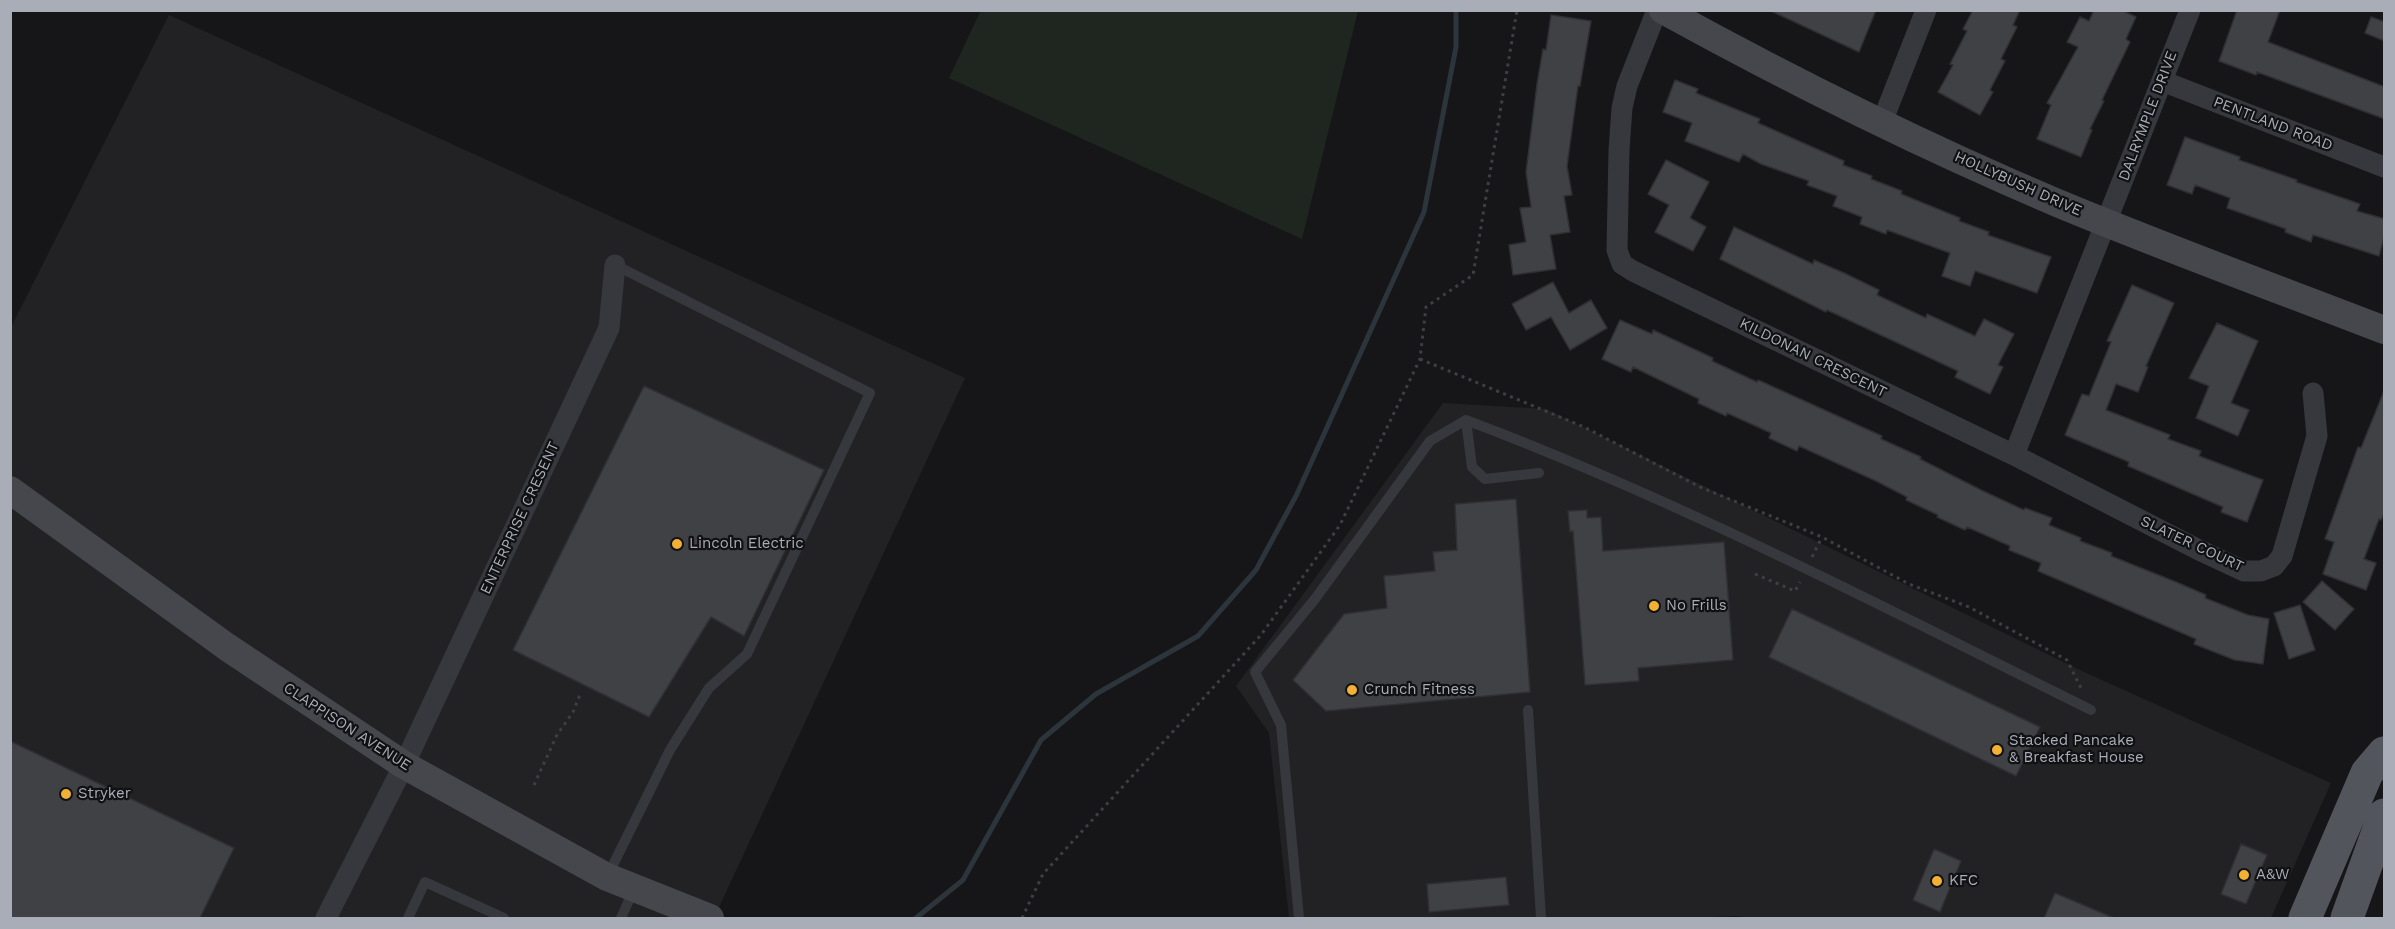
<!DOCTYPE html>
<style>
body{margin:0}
#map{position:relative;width:2395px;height:929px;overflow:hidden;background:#161618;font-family:"Work Sans",sans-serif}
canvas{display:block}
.frame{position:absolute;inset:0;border:12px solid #a8adb8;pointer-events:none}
</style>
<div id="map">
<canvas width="2395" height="929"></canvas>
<div class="frame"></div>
</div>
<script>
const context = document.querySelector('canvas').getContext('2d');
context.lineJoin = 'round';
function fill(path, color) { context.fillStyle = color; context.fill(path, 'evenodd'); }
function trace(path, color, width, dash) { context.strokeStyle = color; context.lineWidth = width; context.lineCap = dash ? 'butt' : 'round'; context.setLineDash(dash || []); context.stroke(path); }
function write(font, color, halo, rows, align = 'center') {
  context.font = font + ' "Work Sans",sans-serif'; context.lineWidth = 4.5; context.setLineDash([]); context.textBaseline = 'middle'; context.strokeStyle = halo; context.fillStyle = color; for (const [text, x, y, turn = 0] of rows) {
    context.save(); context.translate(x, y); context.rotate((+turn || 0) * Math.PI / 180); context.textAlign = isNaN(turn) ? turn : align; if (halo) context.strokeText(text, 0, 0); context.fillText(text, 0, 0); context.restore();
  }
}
fill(new Path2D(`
 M 169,15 L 965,378 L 714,918 L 11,918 L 10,329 Z
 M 1443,403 L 1546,409 L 2084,672 L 2331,783 L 2271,918 L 1749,918 L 1738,916 L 1688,918 L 1289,918 L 1269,733 L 1236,686 Z`), '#222225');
fill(new Path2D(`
 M 981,10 L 1358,11 L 1302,239 L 949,78 Z`), '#1e261f');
trace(new Path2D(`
 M 916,918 L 963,880 L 1041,740 L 1096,694 L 1198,636 L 1256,570 L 1297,494 L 1424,212 L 1456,47 L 1456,10`), '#2c353c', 5);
const building = new Path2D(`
 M 1769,10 L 1876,10 L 1859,52 Z
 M 1973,10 L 2020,10 L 2013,25 L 2017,27 L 2001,59 L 2005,61 L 1990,90 L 1993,92 L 1980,115 L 1938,92 L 1953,65 L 1950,64 L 1967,31 L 1963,29 Z
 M 2094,10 L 2121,10 L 2136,17 L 2126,39 L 2130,42 L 2102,100 L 2104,101 L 2090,129 L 2092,130 L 2081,157 L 2037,139 L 2051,105 L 2047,103 L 2078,47 L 2067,42 L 2080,17 L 2089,21 Z
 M 2237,10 L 2280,10 L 2268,42 L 2385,87 L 2385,119 L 2257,72 L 2256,75 L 2219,61 Z
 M 1551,15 L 1591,21 L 1580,86 L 1578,86 L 1567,166 L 1572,195 L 1564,196 L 1570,232 L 1550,235 L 1556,269 L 1513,275 L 1509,245 L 1526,242 L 1520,208 L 1531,207 L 1526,172 L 1537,84 L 1543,49 L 1546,50 Z
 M 2371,17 L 2385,22 L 2385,41 L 2365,33 Z
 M 1675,80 L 1698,89 L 1696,93 L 1760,119 L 1758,123 L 1844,161 L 1843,165 L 1872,176 L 1871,179 L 1902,191 L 1901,194 L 1960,218 L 1959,221 L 1989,232 L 1988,235 L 2051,257 L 2037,293 L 1975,271 L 1970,286 L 1942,276 L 1950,253 L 1887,230 L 1886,234 L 1860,224 L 1862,217 L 1833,206 L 1837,196 L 1807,185 L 1809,181 L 1761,164 L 1743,154 L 1739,162 L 1685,141 L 1692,123 L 1663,112 Z
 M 2185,137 L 2240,157 L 2239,160 L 2297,180 L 2296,182 L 2360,204 L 2357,211 L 2385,219 L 2385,233 L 2379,256 L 2313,235 L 2311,242 L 2285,232 L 2286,229 L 2227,208 L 2230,198 L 2195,185 L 2192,194 L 2167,185 Z
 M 1666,160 L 1709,182 L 1690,218 L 1706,227 L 1693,251 L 1655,232 L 1669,205 L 1648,194 Z
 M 1734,227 L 1813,264 L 1814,260 L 1844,273 L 1879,290 L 1877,295 L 1926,318 L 1927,314 L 1975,336 L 1984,319 L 2014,334 L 1998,365 L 2003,367 L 1990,394 L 1955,377 L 1958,371 L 1827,310 L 1826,312 L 1720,259 Z
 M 1553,282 L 1569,313 L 1591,300 L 1607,328 L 1570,350 L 1551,317 L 1526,330 L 1512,304 Z
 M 2132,285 L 2174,303 L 2146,366 L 2148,367 L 2138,392 L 2116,384 L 2106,410 L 2170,435 L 2168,439 L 2201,451 L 2199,456 L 2263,480 L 2247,522 L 2221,512 L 2223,507 L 2128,466 L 2129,462 L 2065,435 L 2082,394 L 2089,396 L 2111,342 L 2107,341 Z
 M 1620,320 L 1652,334 L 1653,330 L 1713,358 L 1712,361 L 1757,382 L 1758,380 L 1882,436 L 1881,439 L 1921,457 L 1920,459 L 1983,491 L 2024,510 L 2025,508 L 2052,518 L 2049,525 L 2081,538 L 2080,541 L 2112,553 L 2111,556 L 2176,582 L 2206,595 L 2205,598 L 2248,615 L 2269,619 L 2263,664 L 2235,660 L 2194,644 L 2196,639 L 2038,571 L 2041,563 L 2009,550 L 2010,546 L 1967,527 L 1965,530 L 1937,517 L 1938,515 L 1906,500 L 1907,497 L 1876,481 L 1799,446 L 1797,451 L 1769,438 L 1771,433 L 1727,413 L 1726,416 L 1698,403 L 1699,399 L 1633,367 L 1631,372 L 1602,359 Z
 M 2217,323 L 2258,341 L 2231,403 L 2249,410 L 2238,436 L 2196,418 L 2209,386 L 2189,378 Z
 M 644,386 L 824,470 L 744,636 L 711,617 L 649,717 L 513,650 Z
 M 2384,391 L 2385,512 L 2381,520 L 2379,519 L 2364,559 L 2376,563 L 2366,590 L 2323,574 L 2334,542 L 2325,539 L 2358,447 L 2361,448 Z
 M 1516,499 L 1530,692 L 1326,711 L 1293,680 L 1344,614 L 1387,608 L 1384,576 L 1435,571 L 1433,552 L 1457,550 L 1455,504 Z
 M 1587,510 L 1587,518 L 1601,517 L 1603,551 L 1724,542 L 1733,660 L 1638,668 L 1639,681 L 1585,685 L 1573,531 L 1570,532 L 1568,511 Z
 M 2322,581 L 2354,609 L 2335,630 L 2303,602 Z
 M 2300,605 L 2315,650 L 2289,659 L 2274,613 Z
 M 1792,609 L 2040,727 L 2016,776 L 1769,657 Z
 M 10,741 L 234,848 L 200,918 L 10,918 Z
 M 2241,844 L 2267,855 L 2246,904 L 2221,894 Z
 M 1934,849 L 1961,861 L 1940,912 L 1913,900 Z
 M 1506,877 L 1509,905 L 1429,912 L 1427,884 Z
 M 2055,893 L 2114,918 L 2044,918 Z`);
fill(building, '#404145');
trace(building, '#303034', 1.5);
trace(new Path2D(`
 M 1420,359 L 1584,427 L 1700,487 L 1822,537 L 1909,584 L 1969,607 L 2067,660 L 2082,690
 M 1812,557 L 1822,537
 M 1755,574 L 1795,591 L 1800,582
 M 534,785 L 557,735 L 573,712 L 581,692
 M 1022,918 L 1043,874 L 1261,635 L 1340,525 L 1420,359 L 1426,307 L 1473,275 L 1517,10`), '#3d3f44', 3, [3, 4.5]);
trace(new Path2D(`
 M 1466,420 L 1472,467 L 1485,479 L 1539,473
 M 1528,710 L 1541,918
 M 607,877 L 670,750 L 709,688 L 747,654 L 870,393 L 615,265
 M 408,918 L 425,882 L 504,918
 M 621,918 L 634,889
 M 1299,918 L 1281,725 L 1255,672 L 1315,599 L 1430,441 L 1466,420 C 1681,501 1885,608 2091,710`), '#37383d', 10);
trace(new Path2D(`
 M 1657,10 L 1627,86 L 1622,108 L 1619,150 L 1617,250 L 1622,264 L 1633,271 L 2014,455 L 2197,549 L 2244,571 L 2261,571 L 2274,566 L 2282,556 L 2317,436 L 2313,393
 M 2162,81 L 2384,167
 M 1882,122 L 1926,10
 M 2014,455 L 2190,10
 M 326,918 L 404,765 L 609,328 L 615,265`), '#37383d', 21);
trace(new Path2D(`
 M 1663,10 C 1790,80 1921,145 2055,202 C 2163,247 2275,288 2384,330
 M 10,490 L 227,647 L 404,765 L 607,877 L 710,918`), '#45474d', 28);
trace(new Path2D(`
 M 2305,918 L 2367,773 L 2384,753
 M 2347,918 L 2384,815`), '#53555c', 33);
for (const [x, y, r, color] of [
 [677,544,6,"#f2b134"],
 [1654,606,6,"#f2b134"],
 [1352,690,6,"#f2b134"],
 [1997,750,6,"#f2b134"],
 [66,794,6,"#f2b134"],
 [2244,875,6,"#f2b134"],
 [1937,881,6,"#f2b134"]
]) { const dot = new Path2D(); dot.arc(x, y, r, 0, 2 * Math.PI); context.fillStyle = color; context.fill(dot); trace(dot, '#111113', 2); }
write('15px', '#a8adb8', '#111113', [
 ["DALRYMPLE DRIVE",2148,116,-69],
 ["PENTLAND ROAD",2273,124,21],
 ["HOLLYBUSH DRIVE",2018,184,24],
 ["KILDONAN CRESCENT",1813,358,26],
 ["ENTERPRISE CRESENT",520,518,-65],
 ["SLATER COURT",2192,544,25],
 ["CLAPPISON AVENUE",347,727,33]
]);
write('15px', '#a8adb8', '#111113', [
 ["Lincoln Electric",689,544],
 ["No Frills",1666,606],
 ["Crunch Fitness",1364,690],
 ["Stacked Pancake",2009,741],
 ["& Breakfast House",2009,758],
 ["Stryker",78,794],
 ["A&W",2256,875],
 ["KFC",1949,881]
], 'left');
</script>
